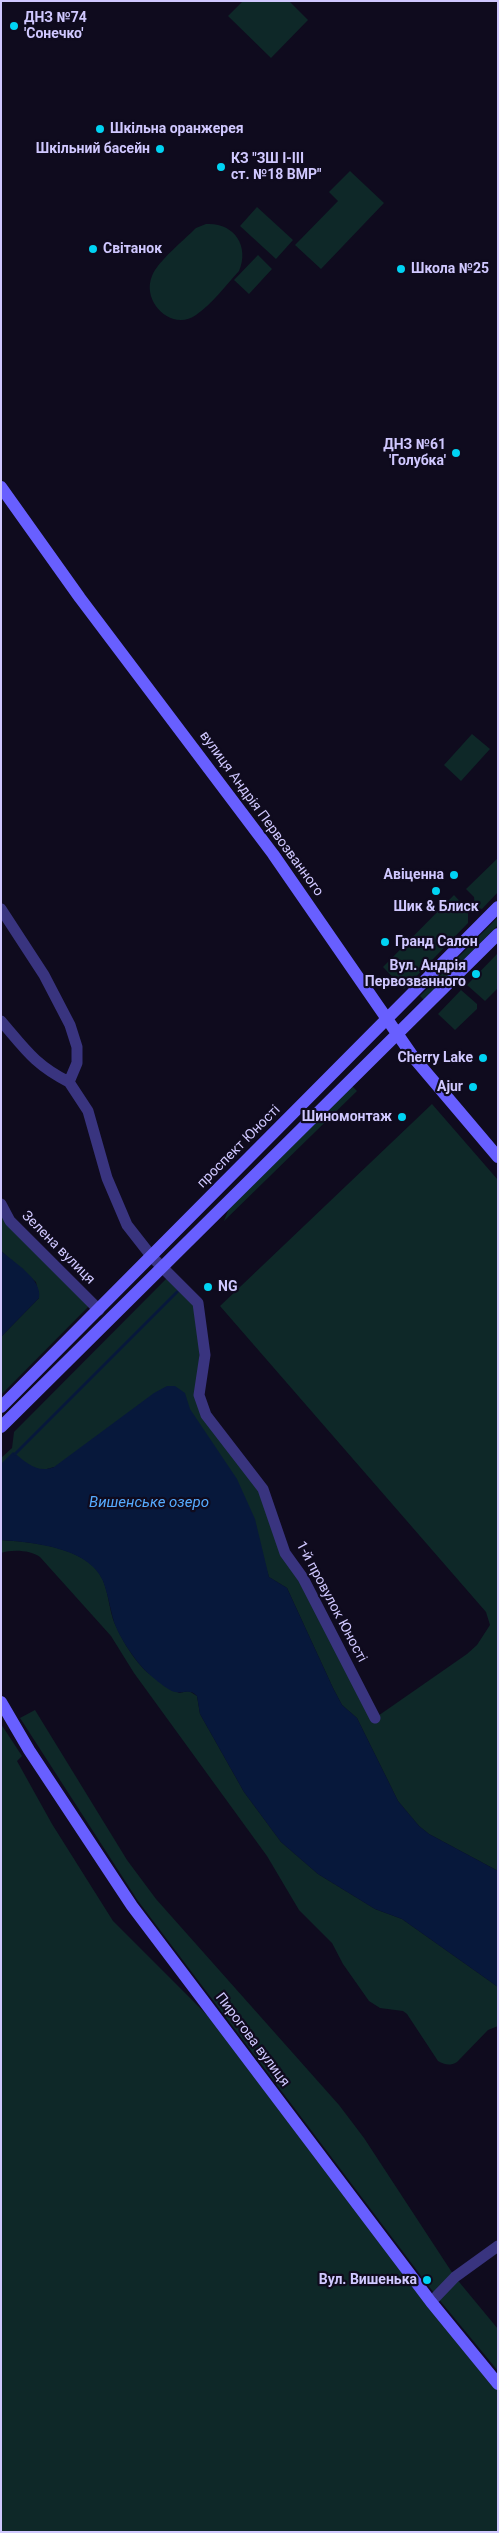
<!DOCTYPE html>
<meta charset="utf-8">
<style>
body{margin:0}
#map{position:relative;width:499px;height:2533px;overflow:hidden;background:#0f0b1e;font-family:Roboto,sans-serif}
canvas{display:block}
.frame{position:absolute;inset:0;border:2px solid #d0c8ff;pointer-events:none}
</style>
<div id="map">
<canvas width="499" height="2533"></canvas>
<div class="frame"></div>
</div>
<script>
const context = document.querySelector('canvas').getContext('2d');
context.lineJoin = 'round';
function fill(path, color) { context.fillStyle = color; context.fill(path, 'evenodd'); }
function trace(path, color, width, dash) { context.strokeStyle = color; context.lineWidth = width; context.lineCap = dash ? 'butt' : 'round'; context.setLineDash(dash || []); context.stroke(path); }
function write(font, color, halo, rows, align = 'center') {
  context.font = font + ' Roboto,sans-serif'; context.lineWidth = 4.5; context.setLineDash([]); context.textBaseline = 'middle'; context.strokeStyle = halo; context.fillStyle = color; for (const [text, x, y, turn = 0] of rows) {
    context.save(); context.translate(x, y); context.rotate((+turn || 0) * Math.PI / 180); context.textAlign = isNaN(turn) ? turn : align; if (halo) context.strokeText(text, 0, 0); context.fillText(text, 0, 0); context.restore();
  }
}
fill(new Path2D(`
 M 243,1 L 289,1 L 308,20 L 271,58 L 228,16 Z
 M 350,171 L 384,203 L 321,269 L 295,245 L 338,201 L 329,192 Z
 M 257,207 L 293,240 L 276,259 L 240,226 Z
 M 206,224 C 233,222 250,245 239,271 C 226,285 212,304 196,315 C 172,332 141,302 152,276 C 158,261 184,240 196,228 Z
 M 258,255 L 272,269 L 249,294 L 234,280 Z
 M 472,734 L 490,749 L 461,781 L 444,765 Z
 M 498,858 L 498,892 L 482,909 L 475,907 L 474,897 L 466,889 Z
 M 454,895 L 468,910 L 468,923 L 404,989 L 383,967 Z
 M 498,917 L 498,925 L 424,1000 L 420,996 Z
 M 498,953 L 498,988 L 485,1001 L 467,985 Z
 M 461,990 L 477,1004 L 477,1009 L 455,1030 L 438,1014 Z
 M 348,1082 L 357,1091 L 224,1221 L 234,1195 Z
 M 432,1104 L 498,1180 L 498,1871 L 429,1834 L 419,1826 L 398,1801 L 357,1718 L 342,1705 L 333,1688 L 287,1588 L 269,1577 L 266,1568 L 54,1467 L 1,1482 L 1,1458 L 12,1448 L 14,1432 L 170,1275 L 200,1308 L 199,1395 L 256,1479 L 280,1535 L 375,1718 L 467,1654 L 477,1645 L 490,1625 L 486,1612 L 220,1306 Z
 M 1,1204 L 92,1303 L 1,1395 L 1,1337 L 39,1298 L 36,1282 L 1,1251 Z
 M 1,1540 C 32,1542 89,1547 103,1580 C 109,1594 109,1611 115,1624 C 121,1638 131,1655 141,1666 C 150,1677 167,1685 179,1693 L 189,1691 L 197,1696 L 200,1714 L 244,1792 L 281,1842 L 318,1874 L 375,1909 L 402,1919 L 498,1987 L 498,2026 L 488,2030 L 457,2062 C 450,2066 445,2065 438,2061 L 407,2014 L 403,2011 L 380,2008 L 369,2001 L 343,1964 L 332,1943 L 299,1910 L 267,1856 L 134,1673 L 111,1636 L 40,1557 C 31,1550 12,1549 1,1553 Z
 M 35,1710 L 127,1860 L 156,1899 L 339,2105 L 364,2138 L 455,2277 L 498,2329 L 498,2371 L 437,2297 L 138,1901 L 20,1718 Z
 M 1,1724 L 22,1756 L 17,1761 L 52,1824 L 113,1921 L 236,2044 L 498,2383 L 498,2532 L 1,2532 Z`), '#0e2828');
fill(new Path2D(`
 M 1,1251 C 14,1262 43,1280 39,1298 L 1,1337 Z
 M 167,1386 L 175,1386 L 185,1393 L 190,1409 L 237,1479 L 255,1519 L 269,1577 L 287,1588 L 333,1688 L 342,1705 L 357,1718 L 398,1801 L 419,1826 L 429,1834 L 498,1871 L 498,1987 L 402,1919 L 375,1909 L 318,1874 L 281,1842 L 244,1792 L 200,1714 L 197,1696 C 190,1688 184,1694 175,1692 C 168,1691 147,1673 142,1667 C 132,1656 119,1636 114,1622 C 110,1608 108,1594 103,1581 C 90,1548 32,1542 1,1540 L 1,1464 L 13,1452 C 26,1462 37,1474 54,1467 L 154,1393 Z`), '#07183b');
trace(new Path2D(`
 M 15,1454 L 177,1292`), '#07183b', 3);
trace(new Path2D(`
 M 1,909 L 44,975 L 70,1025 L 77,1047 L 77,1063 L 69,1082 L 88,1111 L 107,1178 L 127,1225 L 152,1257 L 198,1303 L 205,1355 L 199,1395 L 206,1415 L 263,1489 L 285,1553 L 303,1578 L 375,1718
 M 1,1021 C 25,1049 35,1065 69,1082
 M 1,1204 L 10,1221 L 99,1310
 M 431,2302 L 455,2277 L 498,2246`), '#39347f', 11);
trace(new Path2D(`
 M 1,487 L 80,598 L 273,854 L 414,1058 L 498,1157
 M 1,1407 L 498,907
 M 1,1427 L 498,934
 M 1,1702 L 29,1750 L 132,1906 L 431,2302 L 498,2384`), '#685fff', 12);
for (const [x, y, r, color] of [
 [14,26,5,"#00d3f3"],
 [100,129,5,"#00d3f3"],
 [160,149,5,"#00d3f3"],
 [221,167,5,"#00d3f3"],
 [93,249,5,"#00d3f3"],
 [401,269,5,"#00d3f3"],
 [456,453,5,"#00d3f3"],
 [454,875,5,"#00d3f3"],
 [436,891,5,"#00d3f3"],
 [385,942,5,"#00d3f3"],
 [476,974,5,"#00d3f3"],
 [483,1058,5,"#00d3f3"],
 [473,1087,5,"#00d3f3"],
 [402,1117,5,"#00d3f3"],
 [208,1287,5,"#00d3f3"],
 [427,2280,5,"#00d3f3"]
]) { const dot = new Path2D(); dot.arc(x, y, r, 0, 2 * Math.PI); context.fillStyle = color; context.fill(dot); trace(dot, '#0f0b1e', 2); }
write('bold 14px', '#d0c8ff', '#0f0b1e', [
 ["ДНЗ №74",24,18,"left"],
 ["'Сонечко'",24,34,"left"],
 ["Шкільна оранжерея",110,129,"left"],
 ["Шкільний басейн",150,149],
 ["КЗ \"ЗШ І-ІІІ",231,159,"left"],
 ["ст. №18 ВМР\"",231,175,"left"],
 ["Світанок",103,249,"left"],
 ["Школа №25",411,269,"left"],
 ["ДНЗ №61",446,445],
 ["'Голубка'",446,461],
 ["Авіценна",444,875],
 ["Шик & Блиск",436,907,"center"],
 ["Гранд Салон",395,942,"left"],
 ["Вул. Андрія",466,966],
 ["Первозванного",466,982],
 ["Cherry Lake",473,1058],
 ["Ajur",463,1087],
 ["Шиномонтаж",392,1117],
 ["NG",218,1287,"left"],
 ["Вул. Вишенька",417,2280]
], 'right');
write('14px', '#d0c8ff', '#0f0b1e', [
 ["вулиця Андрія Первозванного",261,814,54],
 ["проспект Юності",239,1147,-45],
 ["Зелена вулиця",58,1248,45],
 ["1-й провулок Юності",331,1602,62],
 ["Пирогова вулиця",252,2040,53]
]);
write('italic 15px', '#56abff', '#0f0b1e', [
 ["Вишенське озеро",149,1503]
]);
</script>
